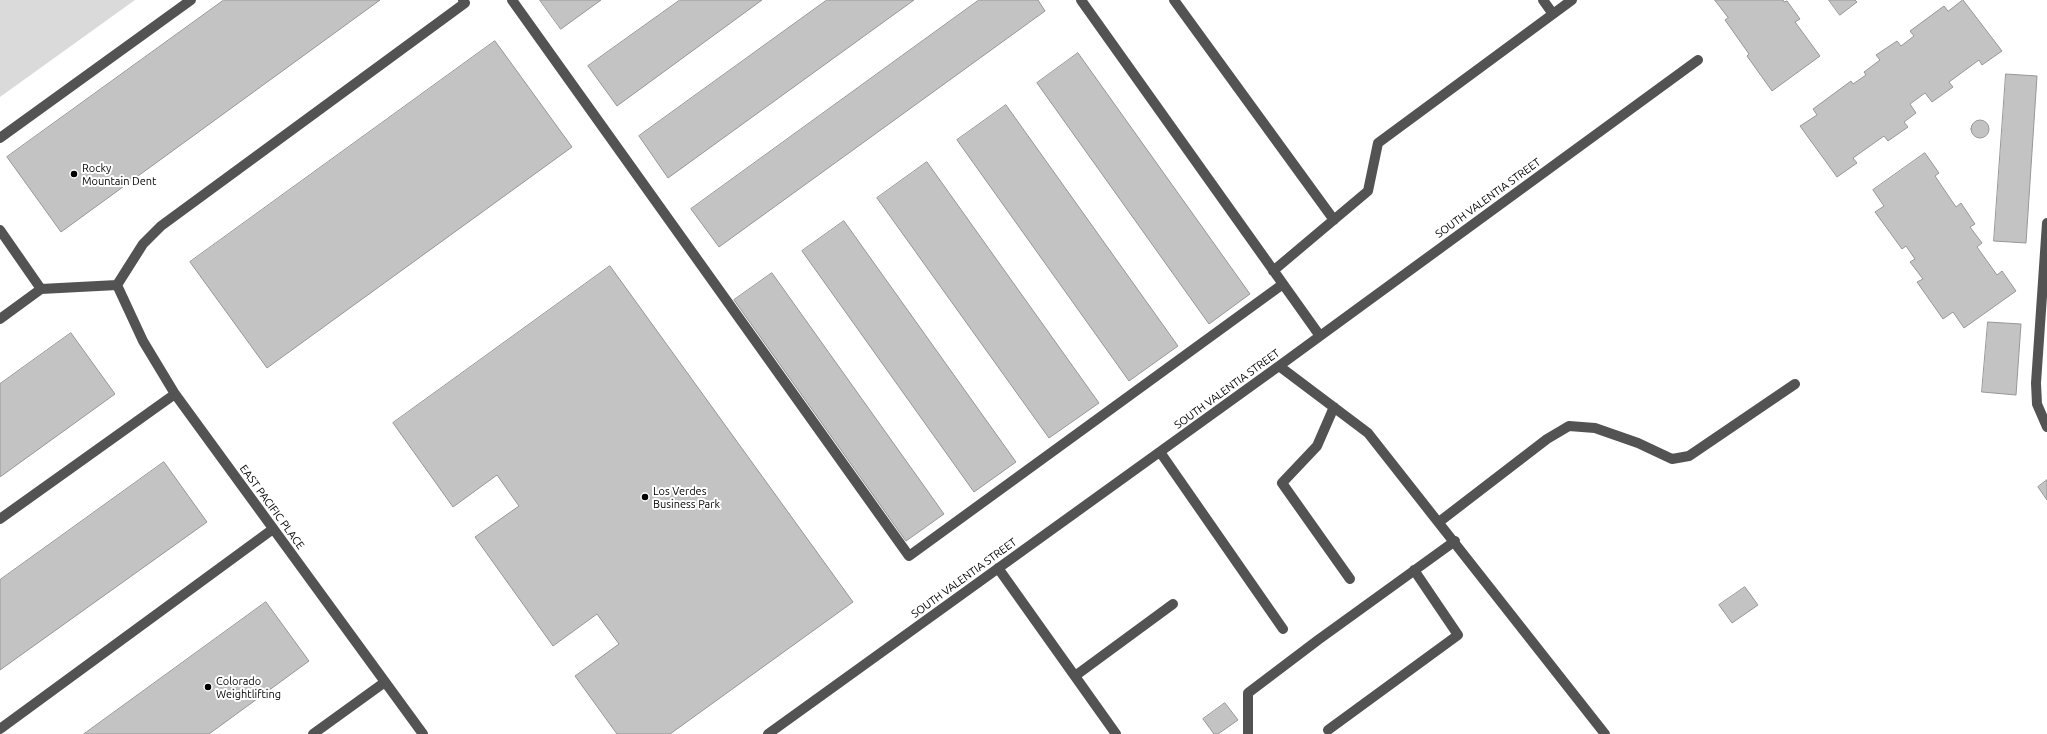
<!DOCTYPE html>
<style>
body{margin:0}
canvas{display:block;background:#fff}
</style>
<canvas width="2047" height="734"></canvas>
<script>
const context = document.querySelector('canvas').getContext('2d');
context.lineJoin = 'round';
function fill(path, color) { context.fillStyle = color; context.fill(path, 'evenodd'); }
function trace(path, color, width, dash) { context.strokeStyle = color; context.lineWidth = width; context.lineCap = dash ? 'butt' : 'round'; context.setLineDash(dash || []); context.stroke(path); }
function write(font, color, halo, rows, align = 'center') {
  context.font = font + ' Ubuntu,sans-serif'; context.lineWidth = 4; context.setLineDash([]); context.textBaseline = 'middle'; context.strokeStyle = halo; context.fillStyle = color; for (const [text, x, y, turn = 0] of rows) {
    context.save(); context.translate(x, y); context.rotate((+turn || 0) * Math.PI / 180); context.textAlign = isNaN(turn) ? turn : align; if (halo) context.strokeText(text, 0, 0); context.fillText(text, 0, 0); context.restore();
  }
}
fill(new Path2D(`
 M 0,0 L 135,0 L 0,97 Z`), '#dadada');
const building = new Path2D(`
 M 224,0 L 380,0 L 61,232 L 7,157 Z
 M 540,0 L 601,0 L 561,29 Z
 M 680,0 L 762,0 L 617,106 L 588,66 Z
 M 827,0 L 914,0 L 668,178 L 639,136 Z
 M 979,0 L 1038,0 L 1045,11 L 719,247 L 691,209 Z
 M 1715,0 L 1783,0 L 1784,2 L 1787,1 L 1800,19 L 1795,22 L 1820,56 L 1772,91 L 1747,56 L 1749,54 L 1725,20 L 1728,18 Z
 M 1829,0 L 1855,0 L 1857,2 L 1840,15 Z
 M 1963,0 L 2002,51 L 1982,65 L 1979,60 L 1949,82 L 1953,87 L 1932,102 L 1925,93 L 1910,104 L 1916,113 L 1904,122 L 1908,127 L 1888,141 L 1884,136 L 1853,158 L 1857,163 L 1837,177 L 1800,126 L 1817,115 L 1813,109 L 1851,81 L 1853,84 L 1866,75 L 1864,72 L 1880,60 L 1876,55 L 1897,41 L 1901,46 L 1914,36 L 1910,31 L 1944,6 L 1948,11 Z
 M 495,41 L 572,147 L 267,368 L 190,262 Z
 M 1078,53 L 1250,294 L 1209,324 L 1037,83 Z
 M 2006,74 L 2037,76 L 2026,243 L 1994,241 Z
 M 1006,105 L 1178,346 L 1129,381 L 957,140 Z
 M1971 129a9 9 0 1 1 18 0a9 9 0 1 1-18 0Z
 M 1925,153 L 1939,173 L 1935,176 L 1956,207 L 1961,203 L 1975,224 L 1970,227 L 1982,243 L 1977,247 L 1997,275 L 2002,271 L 2016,291 L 1964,328 L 1953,312 L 1943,319 L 1917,282 L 1923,279 L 1910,262 L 1915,259 L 1906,246 L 1902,249 L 1875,212 L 1884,206 L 1873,190 Z
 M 927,162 L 1099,403 L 1049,438 L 877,198 Z
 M 844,221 L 1016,462 L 974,492 L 802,251 Z
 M 610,266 L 853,602 L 670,734 L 617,734 L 575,676 L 619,644 L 597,614 L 553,646 L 475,537 L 519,506 L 497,475 L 453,507 L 393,423 Z
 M 772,273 L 944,514 L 906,541 L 734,300 Z
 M 1988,322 L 2021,324 L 2016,395 L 1982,392 Z
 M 71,333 L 115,394 L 0,477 L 0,384 Z
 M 164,462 L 207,522 L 0,670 L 0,580 Z
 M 2047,480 L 2047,500 L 2038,487 Z
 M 1745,587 L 1758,605 L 1732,623 L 1719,605 Z
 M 266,602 L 309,661 L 209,734 L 84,734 Z
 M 1225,703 L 1238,720 L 1218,734 L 1214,734 L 1203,719 Z`);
fill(building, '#c3c3c3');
trace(building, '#979797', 1);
trace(new Path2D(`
 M 512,0 L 909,556 L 1283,284
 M 1081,0 L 1320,336
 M 1174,0 L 1334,220
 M 1543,0 L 1553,14
 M 0,138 L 191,0
 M 2047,223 L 2036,383 L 2037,404 L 2047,427
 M 0,230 L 41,289
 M 1273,271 L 1368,191 L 1378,143 L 1572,0
 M 117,285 L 143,341 L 175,394 L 423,734
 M 117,285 L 143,244 L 161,226 L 465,3 L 463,0
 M 0,319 L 41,289 L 117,285
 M 1279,366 L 1368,433 L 1605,734
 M 1334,407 L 1317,446 L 1282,483 L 1350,579
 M 1160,452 L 1283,629
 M 0,519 L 175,394
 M 1439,522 L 1547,439 L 1569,426 L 1595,428 L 1638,443 L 1672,459 L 1689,456 L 1795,384
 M 998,568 L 1116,734
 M 1075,676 L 1173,604
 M 0,729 L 273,529
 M 1328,730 L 1458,635 L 1414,570
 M 313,734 L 385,682
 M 768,734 L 1279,366 L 1698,60
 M 1248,734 L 1248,693 L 1318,640 L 1455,541`), '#535353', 10);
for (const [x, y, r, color] of [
 [74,174,4,"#000"],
 [645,497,4,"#000"],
 [208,687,4,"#000"]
]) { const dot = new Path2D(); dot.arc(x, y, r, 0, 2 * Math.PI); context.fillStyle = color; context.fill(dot); trace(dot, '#fff', 1.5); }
write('11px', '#000', '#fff', [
 ["Rocky",82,168],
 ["Mountain Dent",82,181],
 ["Los Verdes",653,491],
 ["Business Park",653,504],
 ["Colorado",216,681],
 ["Weightlifting",216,694]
], 'left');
write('11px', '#000', '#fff', [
 ["SOUTH VALENTIA STREET",1488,198,-36],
 ["SOUTH VALENTIA STREET",1227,389,-36],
 ["EAST PACIFIC PLACE",272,507,54],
 ["SOUTH VALENTIA STREET",964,578,-36]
]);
</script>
